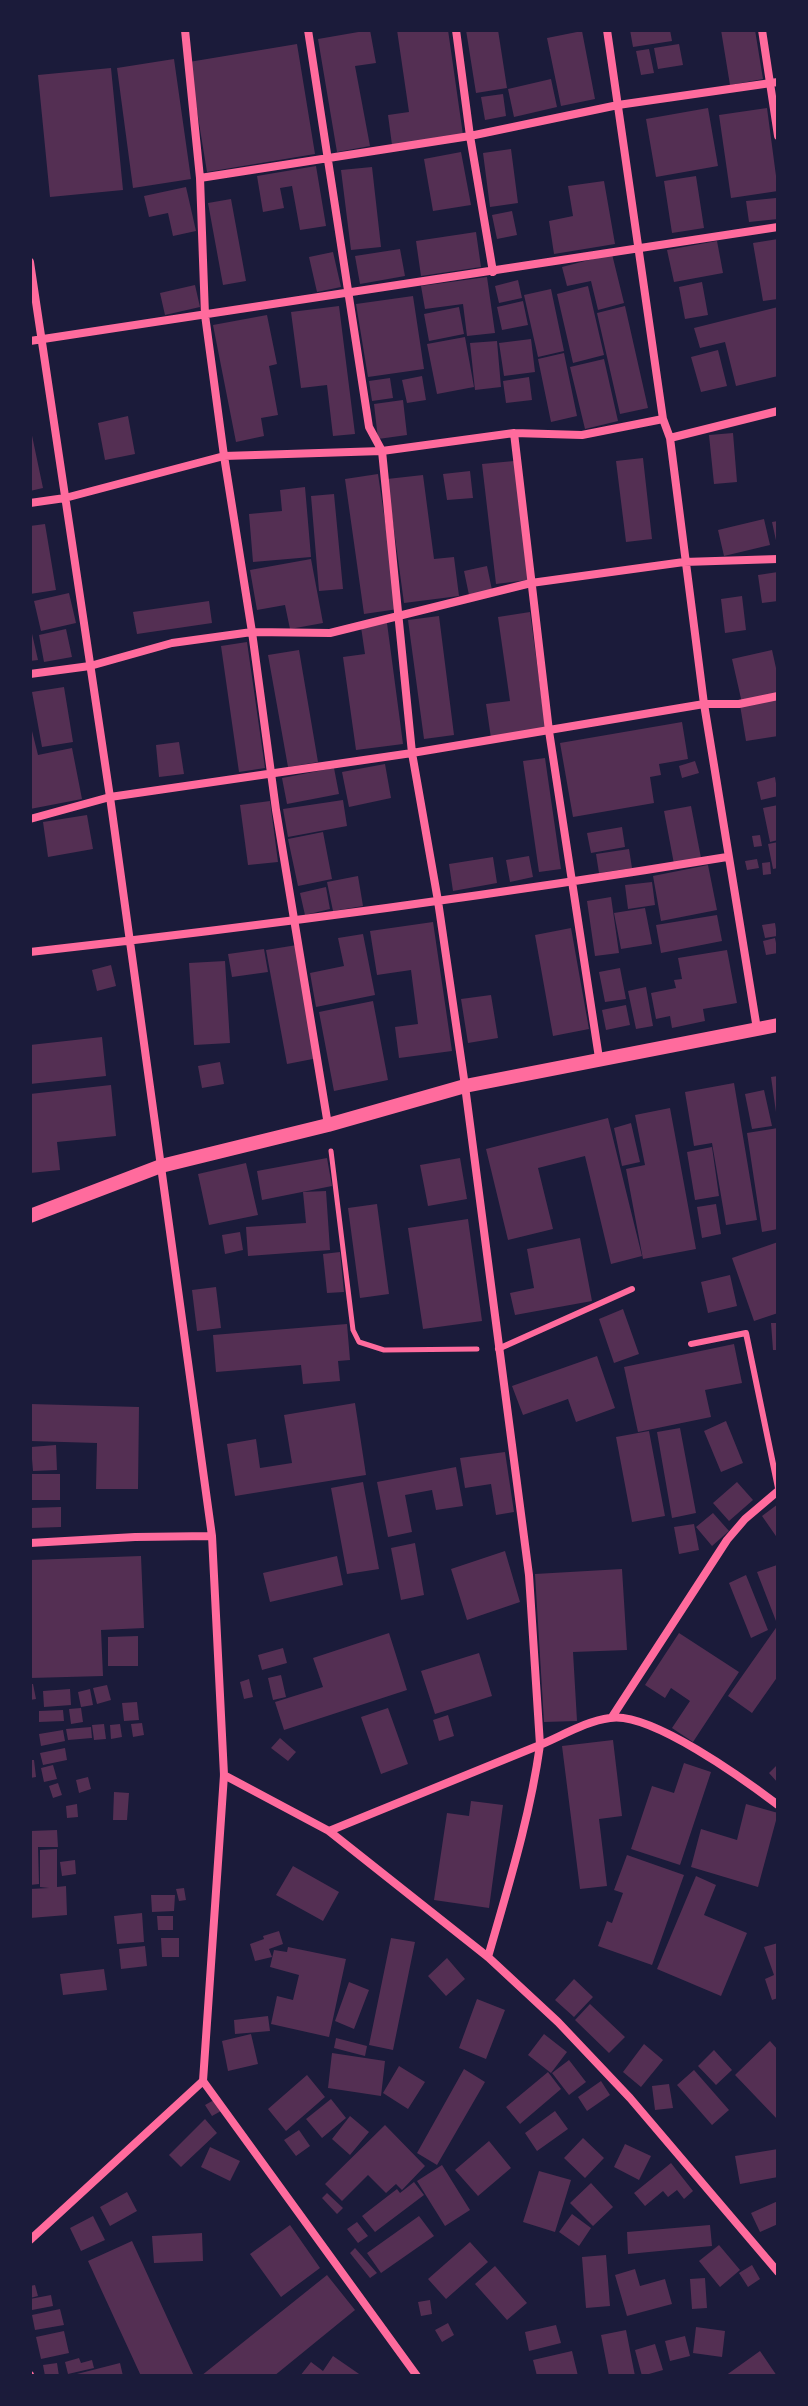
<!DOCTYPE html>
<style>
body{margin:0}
#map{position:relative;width:808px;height:2406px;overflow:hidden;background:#1b1b3a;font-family:Cabin,sans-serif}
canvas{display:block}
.frame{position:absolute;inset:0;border:32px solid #1b1b3a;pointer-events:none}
</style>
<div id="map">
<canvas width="808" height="2406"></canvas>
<div class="frame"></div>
</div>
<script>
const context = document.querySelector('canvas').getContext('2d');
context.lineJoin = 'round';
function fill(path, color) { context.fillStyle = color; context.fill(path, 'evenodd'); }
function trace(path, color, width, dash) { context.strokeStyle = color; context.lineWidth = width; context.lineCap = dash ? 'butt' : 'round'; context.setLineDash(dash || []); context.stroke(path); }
fill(new Path2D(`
 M 370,30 L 376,63 L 355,66 L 370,146 L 337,152 L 318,39 Z
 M 397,30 L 448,30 L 463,135 L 392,145 L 388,115 L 409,112 Z
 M 466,30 L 498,30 L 507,88 L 476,93 Z
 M 630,30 L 670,30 L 672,41 L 633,47 Z
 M 721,30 L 755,30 L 763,79 L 730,85 Z
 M 582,31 L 595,99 L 561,106 L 547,38 Z
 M 297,44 L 315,154 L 207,172 L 189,62 Z
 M 679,44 L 683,65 L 658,69 L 654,48 Z
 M 649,49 L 654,73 L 641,75 L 636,51 Z
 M 174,59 L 191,179 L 133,188 L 117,68 Z
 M 111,68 L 123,190 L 50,197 L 38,75 Z
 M 551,79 L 557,107 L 514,117 L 508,89 Z
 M 503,94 L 506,116 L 485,120 L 481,97 Z
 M 708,108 L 718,166 L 656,177 L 646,119 Z
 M 767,108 L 778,191 L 731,198 L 719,115 Z
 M 511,149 L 518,203 L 490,207 L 483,153 Z
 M 461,152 L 471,205 L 433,211 L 424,159 Z
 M 316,166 L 326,226 L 300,230 L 292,186 L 280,188 L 284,208 L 263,212 L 257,176 Z
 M 372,167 L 381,247 L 351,250 L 341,170 Z
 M 696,176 L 704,228 L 672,233 L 664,181 Z
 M 604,181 L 615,244 L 554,254 L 549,221 L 573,216 L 568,186 Z
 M 186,187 L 196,231 L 173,236 L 168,213 L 149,217 L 144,196 Z
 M 776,198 L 778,219 L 749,222 L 746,201 Z
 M 231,199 L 246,281 L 223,285 L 208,203 Z
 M 512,211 L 517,235 L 497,239 L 492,215 Z
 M 476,232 L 481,267 L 421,276 L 416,241 Z
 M 778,239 L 778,299 L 763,301 L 753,243 Z
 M 717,241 L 723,273 L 674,282 L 667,250 Z
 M 400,249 L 405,276 L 360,284 L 355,256 Z
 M 333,252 L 341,287 L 317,292 L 309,257 Z
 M 612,254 L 624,303 L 598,310 L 591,281 L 567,286 L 562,267 Z
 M 487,277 L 495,333 L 467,336 L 463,304 L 425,309 L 421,286 Z
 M 518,280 L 522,298 L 499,303 L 495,286 Z
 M 702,282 L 708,315 L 685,319 L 679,287 Z
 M 195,285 L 200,307 L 165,315 L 160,293 Z
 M 588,286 L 604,355 L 573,363 L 557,294 Z
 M 551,289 L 564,351 L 538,357 L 524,295 Z
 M 413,296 L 424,369 L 368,377 L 356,304 Z
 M 523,301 L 528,325 L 502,330 L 497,307 Z
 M 339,306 L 355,434 L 333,436 L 327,385 L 301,388 L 291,312 Z
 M 625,306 L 648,408 L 620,414 L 597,313 Z
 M 459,307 L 464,334 L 429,341 L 424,314 Z
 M 778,307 L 778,376 L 736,386 L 725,342 L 700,348 L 694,328 Z
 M 267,315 L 277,364 L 269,366 L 278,415 L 261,418 L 264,436 L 236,442 L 213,325 Z
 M 465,337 L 474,387 L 437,394 L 427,344 Z
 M 531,339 L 535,372 L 504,376 L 499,343 Z
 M 497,341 L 501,387 L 475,390 L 470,343 Z
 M 718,350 L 727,386 L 701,392 L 691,357 Z
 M 564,353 L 577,416 L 551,422 L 538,359 Z
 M 604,359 L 618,421 L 585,429 L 570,367 Z
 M 422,376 L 426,400 L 407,403 L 402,380 Z
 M 529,377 L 532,400 L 506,403 L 503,381 Z
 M 390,378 L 393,398 L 372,401 L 369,381 Z
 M 403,400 L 407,435 L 378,439 L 374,404 Z
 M 128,416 L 135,454 L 105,460 L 98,423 Z
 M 30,426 L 43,488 L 30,491 Z
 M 733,433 L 737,482 L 714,484 L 709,435 Z
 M 643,458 L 652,539 L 626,542 L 616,461 Z
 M 514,461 L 528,580 L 496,584 L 482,464 Z
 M 470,471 L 473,498 L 447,500 L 443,474 Z
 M 378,474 L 398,609 L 364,614 L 345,479 Z
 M 423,475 L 434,559 L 454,557 L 459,596 L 404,603 L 387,479 Z
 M 305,487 L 311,557 L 253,562 L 249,514 L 282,511 L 280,490 Z
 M 334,494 L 343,589 L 319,591 L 311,496 Z
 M 764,519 L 770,545 L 724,556 L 718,530 Z
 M 778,521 L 778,545 L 777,545 L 772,522 Z
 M 45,524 L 56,590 L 30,594 L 30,526 Z
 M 311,559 L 323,623 L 290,629 L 285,605 L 257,610 L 250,570 Z
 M 487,566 L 492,590 L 469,595 L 464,571 Z
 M 778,572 L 778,601 L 762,603 L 758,575 Z
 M 69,593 L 76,623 L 41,631 L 34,601 Z
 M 742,596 L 746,630 L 725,633 L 721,599 Z
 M 209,601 L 212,623 L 137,634 L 133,612 Z
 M 530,612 L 546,731 L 491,738 L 486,704 L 510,701 L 498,617 Z
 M 439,616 L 454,735 L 424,739 L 408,620 Z
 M 387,623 L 403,744 L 356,750 L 343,657 L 365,654 L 361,627 Z
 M 30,625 L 38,660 L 30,661 Z
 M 66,629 L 72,657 L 44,662 L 39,635 Z
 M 247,642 L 265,768 L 239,772 L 221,646 Z
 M 299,650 L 318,762 L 288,767 L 268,655 Z
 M 772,650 L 778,677 L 778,695 L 742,703 L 732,659 Z
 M 64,687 L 73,742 L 42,747 L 32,692 Z
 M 778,698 L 778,736 L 746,741 L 740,705 Z
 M 682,722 L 688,759 L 659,764 L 661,775 L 650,777 L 654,803 L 573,817 L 560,743 Z
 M 30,723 L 38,755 L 72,748 L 82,799 L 30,809 Z
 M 179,742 L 184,774 L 159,777 L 156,745 Z
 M 545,758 L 561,869 L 539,872 L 523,761 Z
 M 695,761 L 699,773 L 682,778 L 679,766 Z
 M 385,764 L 391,798 L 349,807 L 342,772 Z
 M 334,768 L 339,794 L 287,804 L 282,778 Z
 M 775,777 L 778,796 L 761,800 L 757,782 Z
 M 343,800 L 347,826 L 288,837 L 283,809 Z
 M 270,801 L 278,862 L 248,865 L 240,805 Z
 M 778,805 L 778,840 L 770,842 L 763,808 Z
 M 691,806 L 701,858 L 674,864 L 664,811 Z
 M 87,815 L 93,849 L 48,857 L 43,822 Z
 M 622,827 L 625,847 L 591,853 L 587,833 Z
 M 323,832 L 332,879 L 298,886 L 288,839 Z
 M 760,835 L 762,846 L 754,847 L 752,836 Z
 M 778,842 L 778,868 L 773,869 L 768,844 Z
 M 629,849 L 632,868 L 599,873 L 596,854 Z
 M 529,856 L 533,877 L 510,882 L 506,860 Z
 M 493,857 L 497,883 L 453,891 L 449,864 Z
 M 757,859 L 759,868 L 747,870 L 745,861 Z
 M 770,862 L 771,874 L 763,875 L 762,863 Z
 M 708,865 L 717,910 L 661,921 L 653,876 Z
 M 358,876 L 363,906 L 333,911 L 327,882 Z
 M 652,882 L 655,905 L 628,909 L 625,885 Z
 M 326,887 L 330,909 L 305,915 L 300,893 Z
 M 611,897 L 619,953 L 595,956 L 587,901 Z
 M 645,908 L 652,944 L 621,949 L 614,913 Z
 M 717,915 L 722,941 L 661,953 L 656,925 Z
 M 433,922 L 452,1051 L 399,1058 L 395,1027 L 418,1024 L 411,970 L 377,975 L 370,931 Z
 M 775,923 L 777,936 L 765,938 L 762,925 Z
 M 571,928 L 589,1029 L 553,1036 L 535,935 Z
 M 363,934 L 375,995 L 316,1007 L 310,973 L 344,966 L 338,938 Z
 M 775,938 L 778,953 L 766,955 L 763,941 Z
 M 297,945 L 318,1058 L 287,1064 L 266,950 Z
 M 264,949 L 268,972 L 232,977 L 228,954 Z
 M 727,950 L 737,1003 L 703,1009 L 705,1021 L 672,1028 L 670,1016 L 656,1019 L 651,993 L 676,988 L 674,980 L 682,979 L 678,958 Z
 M 225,961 L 230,1043 L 194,1045 L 189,963 Z
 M 111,965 L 116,986 L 97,991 L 92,970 Z
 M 620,968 L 626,999 L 605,1002 L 599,972 Z
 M 646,987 L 653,1026 L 636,1029 L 628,991 Z
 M 491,995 L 498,1038 L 468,1043 L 461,999 Z
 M 373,1001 L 388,1080 L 334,1091 L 319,1012 Z
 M 626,1005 L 630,1025 L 606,1030 L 602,1010 Z
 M 102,1037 L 106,1076 L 30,1084 L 30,1045 Z
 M 220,1062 L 224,1084 L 202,1088 L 198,1066 Z
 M 778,1076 L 778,1111 L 776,1112 L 771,1077 Z
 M 734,1083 L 757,1220 L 726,1225 L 712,1143 L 694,1146 L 685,1092 Z
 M 111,1085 L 116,1136 L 57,1142 L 60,1170 L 30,1173 L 30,1094 Z
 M 764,1090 L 772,1126 L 752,1129 L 745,1094 Z
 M 670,1108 L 696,1249 L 643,1259 L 626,1169 L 645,1165 L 635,1115 Z
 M 608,1118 L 642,1256 L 611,1264 L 585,1156 L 538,1168 L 553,1229 L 508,1240 L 486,1149 Z
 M 631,1123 L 640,1162 L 622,1166 L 614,1128 Z
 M 778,1128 L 778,1229 L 762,1232 L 747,1133 Z
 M 712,1147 L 719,1196 L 695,1200 L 687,1152 Z
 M 327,1158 L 332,1186 L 262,1200 L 257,1171 Z
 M 460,1158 L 467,1199 L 428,1206 L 420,1165 Z
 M 246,1163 L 258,1215 L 209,1225 L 198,1174 Z
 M 326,1191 L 330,1250 L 248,1256 L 246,1227 L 306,1223 L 303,1192 Z
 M 377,1204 L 389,1294 L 360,1298 L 348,1208 Z
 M 716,1204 L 721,1234 L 702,1238 L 697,1207 Z
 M 468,1219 L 482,1321 L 423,1329 L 408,1228 Z
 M 240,1232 L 243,1250 L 225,1254 L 222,1235 Z
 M 580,1238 L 592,1301 L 515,1315 L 510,1293 L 534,1288 L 527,1249 Z
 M 778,1242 L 778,1299 L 776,1300 L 778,1313 L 754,1321 L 732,1258 Z
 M 340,1252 L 344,1292 L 327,1293 L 323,1254 Z
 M 730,1275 L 737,1306 L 708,1313 L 701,1282 Z
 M 216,1287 L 221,1328 L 197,1331 L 192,1290 Z
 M 623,1309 L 639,1354 L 614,1363 L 599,1319 Z
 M 771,1323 L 778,1323 L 778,1350 L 773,1350 Z
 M 347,1324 L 350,1360 L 338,1361 L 340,1381 L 303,1384 L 301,1365 L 216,1372 L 213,1335 Z
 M 734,1344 L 742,1383 L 705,1390 L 711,1417 L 638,1432 L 624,1367 Z
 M 597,1356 L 615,1408 L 576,1422 L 568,1399 L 523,1415 L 512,1386 Z
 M 355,1403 L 366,1475 L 235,1496 L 227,1444 L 256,1439 L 260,1468 L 292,1463 L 284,1415 Z
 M 30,1404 L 139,1407 L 138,1489 L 96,1489 L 97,1443 L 30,1441 Z
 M 726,1421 L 743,1463 L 721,1472 L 704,1431 Z
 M 680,1428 L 696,1513 L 672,1518 L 657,1432 Z
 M 649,1431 L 665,1516 L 632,1522 L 616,1437 Z
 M 56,1445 L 57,1470 L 33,1471 L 31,1447 Z
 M 505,1452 L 514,1512 L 496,1515 L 491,1484 L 465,1488 L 460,1458 Z
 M 456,1467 L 463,1506 L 436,1510 L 432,1490 L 405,1495 L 412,1532 L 388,1537 L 377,1482 Z
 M 30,1474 L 60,1474 L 60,1500 L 30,1500 Z
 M 363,1482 L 379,1569 L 347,1574 L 331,1488 Z
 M 737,1482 L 753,1500 L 729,1521 L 713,1503 Z
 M 778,1504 L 778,1539 L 762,1516 Z
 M 61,1507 L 61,1527 L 30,1528 L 30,1508 Z
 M 713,1513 L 729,1531 L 712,1546 L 696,1527 Z
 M 694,1524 L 699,1550 L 679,1554 L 674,1527 Z
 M 415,1543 L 424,1595 L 401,1600 L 391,1548 Z
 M 505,1551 L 520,1602 L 467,1620 L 451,1569 Z
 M 141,1556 L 144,1628 L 101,1630 L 103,1676 L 30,1678 L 30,1560 Z
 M 337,1556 L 343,1585 L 270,1602 L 263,1573 Z
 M 777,1565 L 778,1620 L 776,1621 L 757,1572 Z
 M 622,1569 L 627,1650 L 573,1652 L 577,1721 L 544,1722 L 535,1574 Z
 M 746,1575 L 768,1630 L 751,1638 L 729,1583 Z
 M 778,1625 L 778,1676 L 752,1713 L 728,1696 Z
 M 389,1633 L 407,1690 L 284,1730 L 275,1702 L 323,1687 L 313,1658 Z
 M 679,1633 L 739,1672 L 693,1742 L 672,1728 L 690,1701 L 671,1688 L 665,1698 L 645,1685 Z
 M 138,1636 L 138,1666 L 108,1666 L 108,1637 Z
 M 283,1648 L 287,1663 L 262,1670 L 258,1655 Z
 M 479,1653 L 492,1696 L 435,1714 L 421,1671 Z
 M 281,1675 L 286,1697 L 273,1700 L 268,1678 Z
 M 249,1679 L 253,1697 L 244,1699 L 240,1682 Z
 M 30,1684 L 33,1684 L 36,1699 L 30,1700 Z
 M 107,1685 L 111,1700 L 97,1704 L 93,1688 Z
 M 70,1689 L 71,1705 L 44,1707 L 43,1691 Z
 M 90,1689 L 93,1705 L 81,1707 L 78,1692 Z
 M 137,1702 L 139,1720 L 124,1721 L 122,1703 Z
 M 81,1708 L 83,1722 L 71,1724 L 69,1709 Z
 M 388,1708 L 408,1764 L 381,1774 L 361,1717 Z
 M 63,1710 L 64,1721 L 39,1722 L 39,1711 Z
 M 448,1715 L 454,1736 L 439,1741 L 433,1720 Z
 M 142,1723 L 144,1735 L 133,1737 L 131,1724 Z
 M 104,1724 L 106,1739 L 94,1740 L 92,1725 Z
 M 120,1724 L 122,1737 L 111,1739 L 110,1725 Z
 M 91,1727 L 92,1738 L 68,1740 L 66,1729 Z
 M 63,1730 L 65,1741 L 41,1746 L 39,1734 Z
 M 280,1738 L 296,1752 L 288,1761 L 271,1748 Z
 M 613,1740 L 622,1816 L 599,1819 L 607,1886 L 580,1889 L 562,1746 Z
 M 65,1748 L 67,1760 L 43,1765 L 40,1753 Z
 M 30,1760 L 34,1760 L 36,1777 L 30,1778 Z
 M 684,1763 L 711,1772 L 680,1865 L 631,1849 L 652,1786 L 674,1793 Z
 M 778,1764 L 778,1783 L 769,1773 Z
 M 53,1765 L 57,1779 L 44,1782 L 41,1768 Z
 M 88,1777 L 91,1789 L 79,1793 L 76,1780 Z
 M 58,1783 L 62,1795 L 53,1798 L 49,1786 Z
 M 114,1792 L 129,1793 L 127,1820 L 113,1820 Z
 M 471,1801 L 503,1805 L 489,1908 L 434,1900 L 447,1813 L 469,1816 Z
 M 77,1804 L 78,1817 L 67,1818 L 66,1806 Z
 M 746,1804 L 778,1813 L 758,1887 L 691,1867 L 701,1829 L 737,1840 Z
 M 57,1830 L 58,1847 L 38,1847 L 39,1884 L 30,1885 L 30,1831 Z
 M 57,1849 L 57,1887 L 66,1886 L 67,1915 L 30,1918 L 30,1889 L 49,1888 L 40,1887 L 40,1850 Z
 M 627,1855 L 684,1875 L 652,1965 L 598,1946 L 607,1921 L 612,1923 L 623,1893 L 614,1890 Z
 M 75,1860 L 76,1874 L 62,1876 L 60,1862 Z
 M 293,1866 L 339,1892 L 323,1921 L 276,1895 Z
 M 696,1876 L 716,1885 L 704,1915 L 747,1933 L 721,1996 L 657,1969 Z
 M 184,1888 L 186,1900 L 179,1901 L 176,1889 Z
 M 151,1895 L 175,1895 L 174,1911 L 152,1912 Z
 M 142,1913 L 144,1942 L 117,1944 L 114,1916 Z
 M 157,1916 L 173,1916 L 173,1930 L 158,1930 Z
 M 279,1931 L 283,1944 L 269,1949 L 272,1957 L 255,1961 L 250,1944 L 264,1939 L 263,1936 Z
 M 161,1938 L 179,1938 L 179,1957 L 162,1957 Z
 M 391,1938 L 415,1942 L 393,2050 L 369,2045 Z
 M 778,1943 L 778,1998 L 772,2000 L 765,1979 L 774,1975 L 764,1947 Z
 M 145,1946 L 147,1966 L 121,1969 L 119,1949 Z
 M 288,1947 L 346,1959 L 329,2037 L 271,2024 L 277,1996 L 293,2000 L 299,1975 L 270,1967 L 274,1950 L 287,1952 Z
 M 447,1958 L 465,1979 L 446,1996 L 428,1976 Z
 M 104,1969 L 107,1990 L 63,1995 L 60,1974 Z
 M 574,1979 L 593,1997 L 574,2017 L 555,2000 Z
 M 349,1982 L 369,1990 L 354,2029 L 335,2021 Z
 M 477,1999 L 505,2010 L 486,2059 L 459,2048 Z
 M 590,2004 L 625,2037 L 609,2053 L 575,2020 Z
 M 268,2016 L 270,2031 L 235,2034 L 234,2020 Z
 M 251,2034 L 258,2064 L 228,2071 L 222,2041 Z
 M 544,2034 L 567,2052 L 551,2073 L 528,2055 Z
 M 336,2038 L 367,2046 L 365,2056 L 334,2048 Z
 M 770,2041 L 778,2050 L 778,2120 L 735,2075 Z
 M 644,2044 L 663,2060 L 641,2087 L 623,2072 Z
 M 714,2050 L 732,2070 L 716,2085 L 698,2066 Z
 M 332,2053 L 385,2061 L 381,2096 L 328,2088 Z
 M 569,2060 L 586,2082 L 569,2095 L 552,2073 Z
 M 399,2066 L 425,2082 L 408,2109 L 383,2093 Z
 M 464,2069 L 485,2082 L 437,2165 L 417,2153 Z
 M 694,2070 L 729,2110 L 712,2125 L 677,2085 Z
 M 548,2072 L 561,2089 L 520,2124 L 506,2107 Z
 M 307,2075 L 325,2097 L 286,2131 L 268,2109 Z
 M 601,2081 L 610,2095 L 587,2111 L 578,2097 Z
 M 669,2084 L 673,2108 L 655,2110 L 652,2086 Z
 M 331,2099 L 346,2118 L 322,2138 L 306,2119 Z
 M 214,2100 L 221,2111 L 212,2116 L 205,2105 Z
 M 555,2111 L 568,2129 L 537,2151 L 525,2133 Z
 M 350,2116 L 369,2132 L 350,2155 L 332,2139 Z
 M 205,2119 L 217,2133 L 181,2167 L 169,2155 Z
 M 385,2125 L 425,2166 L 402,2190 L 396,2184 L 386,2193 L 368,2175 L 342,2201 L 325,2184 Z
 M 299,2130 L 310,2146 L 296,2156 L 284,2140 Z
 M 583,2138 L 604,2158 L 585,2178 L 564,2158 Z
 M 489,2141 L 511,2168 L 478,2196 L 455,2170 Z
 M 625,2144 L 651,2156 L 639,2180 L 614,2167 Z
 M 210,2147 L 240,2161 L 230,2181 L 201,2167 Z
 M 778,2149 L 778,2177 L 740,2184 L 735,2156 Z
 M 671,2163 L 693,2191 L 684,2199 L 677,2190 L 668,2197 L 663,2191 L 645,2206 L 634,2193 Z
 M 442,2165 L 470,2210 L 445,2226 L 417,2181 Z
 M 539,2171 L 571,2180 L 555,2232 L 523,2222 Z
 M 414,2182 L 424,2195 L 375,2232 L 362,2216 L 397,2189 L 400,2193 Z
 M 591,2183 L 613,2207 L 593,2226 L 570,2203 Z
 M 127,2192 L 137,2211 L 110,2226 L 100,2207 Z
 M 327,2193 L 343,2208 L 337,2214 L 322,2198 Z
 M 778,2201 L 778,2224 L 760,2232 L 751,2213 Z
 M 572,2214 L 591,2228 L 579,2246 L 559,2232 Z
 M 93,2216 L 105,2240 L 81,2251 L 70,2228 Z
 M 419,2216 L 434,2236 L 381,2273 L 367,2253 Z
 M 357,2222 L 368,2236 L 358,2243 L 347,2229 Z
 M 290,2225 L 320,2268 L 281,2297 L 250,2254 Z
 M 710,2225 L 712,2246 L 628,2254 L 627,2232 Z
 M 202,2233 L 203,2261 L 154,2263 L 152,2236 Z
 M 132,2241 L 194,2376 L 141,2376 L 88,2261 Z
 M 470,2242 L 488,2262 L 446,2299 L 428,2279 Z
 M 719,2245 L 740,2270 L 720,2287 L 699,2261 Z
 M 355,2248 L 377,2273 L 370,2278 L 350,2253 Z
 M 606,2255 L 610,2306 L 586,2308 L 582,2257 Z
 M 752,2265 L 760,2279 L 748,2287 L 739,2273 Z
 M 495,2266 L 527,2303 L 507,2320 L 475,2284 Z
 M 635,2269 L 640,2286 L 665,2279 L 672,2304 L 627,2316 L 615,2275 Z
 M 327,2275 L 355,2310 L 274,2376 L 201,2376 Z
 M 705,2278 L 707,2308 L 692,2309 L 690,2279 Z
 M 35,2285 L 38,2296 L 30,2298 L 30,2286 Z
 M 51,2295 L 53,2306 L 32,2310 L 30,2299 Z
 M 430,2300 L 432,2314 L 421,2316 L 418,2302 Z
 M 60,2309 L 64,2325 L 35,2330 L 32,2315 Z
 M 448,2323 L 454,2335 L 442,2342 L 435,2330 Z
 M 556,2325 L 561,2343 L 529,2351 L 525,2332 Z
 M 696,2327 L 725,2331 L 722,2357 L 693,2353 Z
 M 626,2330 L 635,2376 L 609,2376 L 601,2335 Z
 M 64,2331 L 69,2353 L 41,2359 L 36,2337 Z
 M 685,2336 L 690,2356 L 670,2361 L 665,2341 Z
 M 655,2344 L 663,2370 L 642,2376 L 635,2350 Z
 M 572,2351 L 578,2376 L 537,2376 L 533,2360 Z
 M 760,2351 L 777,2376 L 725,2376 Z
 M 333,2356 L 362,2376 L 300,2376 L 311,2362 L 323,2371 Z
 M 79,2358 L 81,2363 L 92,2360 L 94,2368 L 68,2374 L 65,2362 Z
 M 57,2363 L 59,2376 L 45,2376 L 43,2365 Z
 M 120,2363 L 123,2376 L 73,2376 L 73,2375 Z`), '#542f53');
trace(new Path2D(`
 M 331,1151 L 353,1330 L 359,1342 L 384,1350 L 477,1349`), '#ff6b9d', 5);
trace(new Path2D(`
 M 691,1344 L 746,1333 L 778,1488
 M 498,1349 L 632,1289`), '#ff6b9d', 6);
trace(new Path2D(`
 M 185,30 L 200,178 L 205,315 L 224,456 L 252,632 L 276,810 L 328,1125
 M 308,30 L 369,427 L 382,451 L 412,753 L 438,901 L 465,1086 L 529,1575 L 540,1745 C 562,1736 586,1721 610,1718 C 650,1711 745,1780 778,1805
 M 456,30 L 470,136 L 493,272
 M 607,30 L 663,419 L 670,438 L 704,704 L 757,1029
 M 762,30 L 778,136
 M 200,178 L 470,136 L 618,105 L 778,82
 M 30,262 L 110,797 L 212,1536 L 224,1775 L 203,2081 L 30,2240
 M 30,341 L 778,227
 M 514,433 L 549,731 L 599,1058
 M 670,438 L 778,411
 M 30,503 L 65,498 L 224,456 L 382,451 L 514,433 L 582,435 L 663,419
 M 30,674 L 90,666 L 172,643 L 252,632 L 330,633 L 531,583 L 684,562 L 778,559
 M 30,819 L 110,797 L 412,753 L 704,704 L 739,704 L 778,696
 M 30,952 C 263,926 496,895 727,857
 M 30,1543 L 135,1537 L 212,1536
 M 612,1717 L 727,1540 L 745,1519 L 778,1491
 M 224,1775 L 329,1831 L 488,1957 L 558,2022 L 630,2098 L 778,2272
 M 329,1831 L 540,1745 C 530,1817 508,1887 488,1957
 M 203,2081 L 417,2376
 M 30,2375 L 30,2376`), '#ff6b9d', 8);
trace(new Path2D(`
 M 30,1216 L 161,1166 L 328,1125 L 465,1086 L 778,1025`), '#ff6b9d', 14);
</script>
